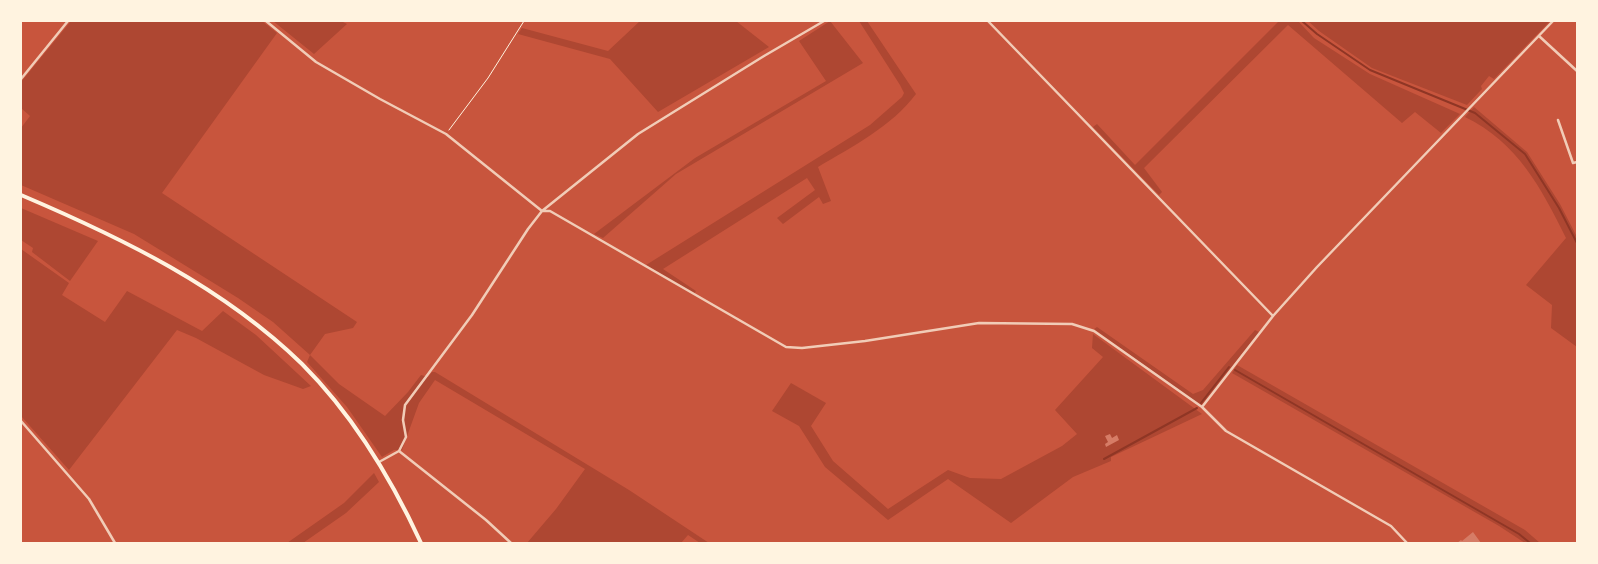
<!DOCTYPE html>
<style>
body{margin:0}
#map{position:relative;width:1598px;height:564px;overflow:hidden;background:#c8553d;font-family:"DM Sans",sans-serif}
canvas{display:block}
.frame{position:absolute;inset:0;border:22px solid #fff3e0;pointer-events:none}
</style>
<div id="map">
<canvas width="1598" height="564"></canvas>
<div class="frame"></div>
</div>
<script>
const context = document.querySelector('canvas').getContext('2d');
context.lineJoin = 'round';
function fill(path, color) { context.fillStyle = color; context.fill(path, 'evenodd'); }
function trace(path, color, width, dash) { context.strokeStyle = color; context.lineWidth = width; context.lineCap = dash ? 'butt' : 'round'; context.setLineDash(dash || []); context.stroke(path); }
fill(new Path2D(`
 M 71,21 L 262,21 L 277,33 L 162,193 L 357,322 L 353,328 L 325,334 L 310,355 L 339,384 L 385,416 L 408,392 L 421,375 L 428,377 L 432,372 L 435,372 L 629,490 L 709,543 L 700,543 L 688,535 L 681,543 L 527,543 L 556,509 L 585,469 L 435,380 L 419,403 L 402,450 L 394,450 L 382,457 L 347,407 L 307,362 L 310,355 L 273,322 L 238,298 L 134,234 L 21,185 L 21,128 L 30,116 L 21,108 L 21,82 Z
 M 273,21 L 341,21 L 347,24 L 314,54 Z
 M 640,21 L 736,21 L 769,47 L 658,112 L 610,59 L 518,34 L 522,28 L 608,51 Z
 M 830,21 L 863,63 L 676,174 L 603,238 L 594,234 L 695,158 L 826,81 L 799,41 Z
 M 859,21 L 867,21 L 916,94 C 891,127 853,146 818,167 L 831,201 L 823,204 L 819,197 L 783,224 L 777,218 L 815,190 L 807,178 L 663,269 L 696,291 L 694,294 L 646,265 L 870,125 L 902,97 L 904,93 L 900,85 Z
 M 1279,21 L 1298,21 L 1314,38 L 1370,74 L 1460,114 L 1441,133 L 1415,112 L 1402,123 L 1288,25 L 1144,168 L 1162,192 L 1159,195 L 1093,127 L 1097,124 L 1135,165 Z
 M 1308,21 L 1550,21 L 1494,79 L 1489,76 L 1481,86 L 1482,89 L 1467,105 L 1372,68 L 1319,31 Z
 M 1474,107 L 1527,152 L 1560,204 L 1577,237 L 1577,347 L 1551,328 L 1552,305 L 1526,285 L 1566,238 C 1541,188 1518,143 1465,117 Z
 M 21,208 L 98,241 L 70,281 L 32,252 L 33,248 L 21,240 Z
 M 21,249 L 69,283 L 62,295 L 105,322 L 127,291 L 202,331 L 223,311 L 256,335 L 311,386 L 303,389 L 264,375 L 196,338 L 177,330 L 69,470 L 21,416 Z
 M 1097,327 L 1193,394 L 1203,390 L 1255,330 L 1259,332 L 1201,406 L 1094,329 Z
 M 1093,334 L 1202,414 L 1111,457 L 1111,461 L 1073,477 L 1011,523 L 948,479 L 888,520 L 825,467 L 799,426 L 772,411 L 791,383 L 826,403 L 811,426 L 833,461 L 888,509 L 948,470 L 970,478 L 1001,479 L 1062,446 L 1077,434 L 1055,410 L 1103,357 L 1092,348 Z
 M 1237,365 L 1525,530 L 1540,543 L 1525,543 L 1499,526 L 1232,373 Z
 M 374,473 L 379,482 L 346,513 L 303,543 L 287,543 L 344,503 Z`), '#ae4732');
trace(new Path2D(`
 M 1302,21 L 1317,34 L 1370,70 L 1475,113 L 1525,154 L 1559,208 L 1577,243
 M 1235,370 L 1519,534 L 1530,543
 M 1201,403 L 1229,367
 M 1104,459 L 1197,408`), '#8f3625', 2);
fill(new Path2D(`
 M 1110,434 L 1112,438 L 1117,435 L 1119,440 L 1106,447 L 1105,444 L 1108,442 L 1105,436 Z
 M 1473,532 L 1481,543 L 1457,543 L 1461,540 L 1462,541 Z`), '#d67c66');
trace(new Path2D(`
 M 449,130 L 488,78 L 524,21`), '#fff3e0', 1);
trace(new Path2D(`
 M 266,21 L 316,62 L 380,99 L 446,134 L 542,211 L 550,211 L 786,347 L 802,348 L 865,341 L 979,323 L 1072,324 L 1094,331 L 1202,407 L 1226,431 L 1391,526 L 1407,543
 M 988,21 L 1273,316
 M 1539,36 L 1577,71
 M 21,79 L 68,21
 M 1558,120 L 1573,163 L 1577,162
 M 1202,407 L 1273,316 L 1317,267 L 1553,21
 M 21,421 L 89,499 L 115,543
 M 399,451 L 406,437 L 403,420 L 405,405 L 472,315 L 528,229 L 542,211 L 638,134 L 764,56 L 824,21
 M 399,451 L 486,520 L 511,543
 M 379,462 L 399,451`), '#f1ccb7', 2.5);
trace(new Path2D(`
 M 21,195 C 122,238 223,287 302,364 C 353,415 391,478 421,543`), '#fff3e0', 4);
</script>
